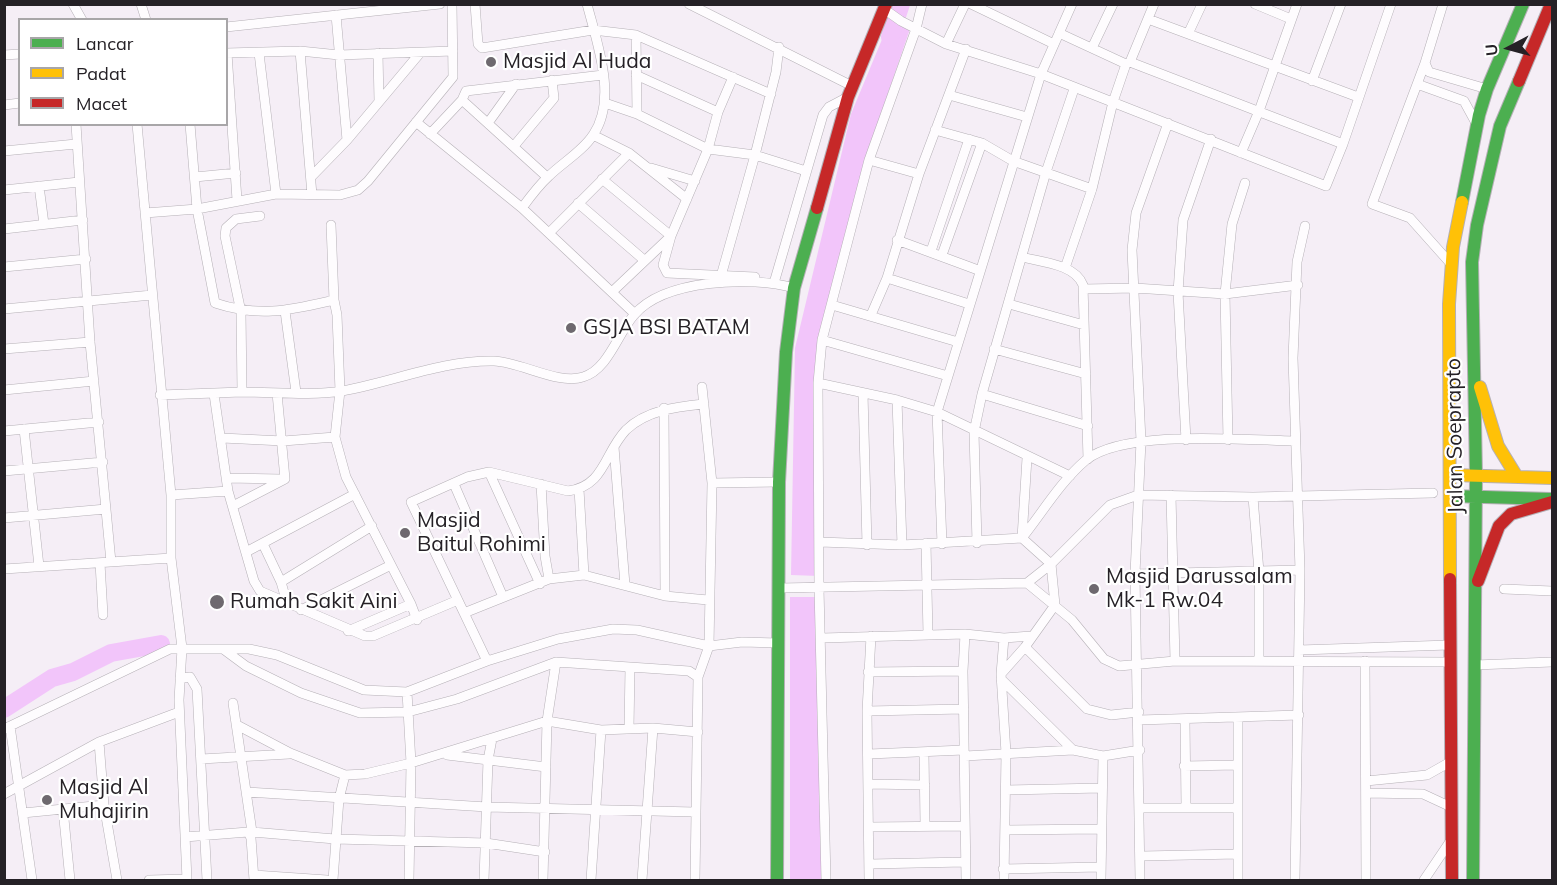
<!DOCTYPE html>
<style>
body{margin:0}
#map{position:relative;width:1557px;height:885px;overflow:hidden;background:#f5eef6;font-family:Mulish,sans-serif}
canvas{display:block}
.frame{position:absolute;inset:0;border:6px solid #252126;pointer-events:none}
.legend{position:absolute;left:18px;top:18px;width:210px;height:108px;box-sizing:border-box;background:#fff;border:2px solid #a8a6a8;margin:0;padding:8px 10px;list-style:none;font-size:18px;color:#252126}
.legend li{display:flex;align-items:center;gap:12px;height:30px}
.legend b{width:30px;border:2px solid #a8a6a8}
.north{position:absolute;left:1479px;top:18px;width:60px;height:60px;-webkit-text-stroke:4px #fff;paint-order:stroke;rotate:264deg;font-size:16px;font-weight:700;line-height:24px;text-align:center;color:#252126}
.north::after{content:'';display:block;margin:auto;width:21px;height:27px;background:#252126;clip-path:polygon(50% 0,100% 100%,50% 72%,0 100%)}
</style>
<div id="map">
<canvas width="1557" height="885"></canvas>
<div class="frame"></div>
<ul class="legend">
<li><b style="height:8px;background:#4caf50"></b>Lancar</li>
<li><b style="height:8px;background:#ffc107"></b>Padat</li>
<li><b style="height:8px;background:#c62828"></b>Macet</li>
</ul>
<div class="north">U</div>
</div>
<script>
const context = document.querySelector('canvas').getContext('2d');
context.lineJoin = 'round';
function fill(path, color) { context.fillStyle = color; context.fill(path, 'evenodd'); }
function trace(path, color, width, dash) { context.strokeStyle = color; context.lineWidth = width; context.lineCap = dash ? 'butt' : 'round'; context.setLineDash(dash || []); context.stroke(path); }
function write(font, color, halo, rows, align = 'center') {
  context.font = font + ' Mulish,sans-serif'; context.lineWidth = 4.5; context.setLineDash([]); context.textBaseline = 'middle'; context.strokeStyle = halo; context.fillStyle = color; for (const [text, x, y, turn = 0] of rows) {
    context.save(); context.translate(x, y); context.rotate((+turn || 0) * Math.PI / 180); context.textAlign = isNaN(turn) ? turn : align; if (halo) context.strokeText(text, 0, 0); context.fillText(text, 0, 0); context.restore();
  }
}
fill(new Path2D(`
 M 893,13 L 912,23 L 868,152 L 817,356 L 819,576 L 791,575 L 795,348 L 851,114 Z
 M 790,597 L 818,597 L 822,880 L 790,880 Z`), '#f2c5fa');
trace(new Path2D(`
 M 890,37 L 901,4
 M 4,709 L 52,678 L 73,672 L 111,653 L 161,644`), '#f2c5fa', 18);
const street = new Path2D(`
 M 73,4 L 82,20
 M 141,4 L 146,20
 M 475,4 L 478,44 L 482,48 L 593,30 L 636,35 L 771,94
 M 689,4 L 852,86
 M 971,4 L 1054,44
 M 1255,4 L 1291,19
 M 1443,4 L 1425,63 L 1429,72 L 1487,89
 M 884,9 L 901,21 L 946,44 L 1041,74 L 1326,186 L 1343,144 L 1391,4
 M 336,15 L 347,140
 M 1148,19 L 1358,97
 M 226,27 L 440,4
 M 1059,33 L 1126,64
 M 1188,34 L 1202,4
 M 636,35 L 637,114
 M 946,44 L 965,4
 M 1092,48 L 1113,4
 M 300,51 L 312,195
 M 226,53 L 300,51 L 339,55 L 453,51
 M 227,53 L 237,200
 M 259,53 L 276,194
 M 378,53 L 379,102
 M 4,55 L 20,54
 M 1130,62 L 1343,144
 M 1425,63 L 1372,204 L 1410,218 L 1451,264
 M 636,75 L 718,112
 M 1312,81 L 1341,4
 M 1417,84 L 1464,101 L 1476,123
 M 949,95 L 1027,117
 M 462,100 L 547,177
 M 605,103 L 637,114 L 708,149 L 755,155 L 806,171
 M 4,105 L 20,103
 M 416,122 L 522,208 L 635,314
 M 488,123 L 516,84
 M 76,124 L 90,342 L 111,562
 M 137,124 L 171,495 L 171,558 L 182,648 L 179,700 L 187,880
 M 190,124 L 197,209 L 215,303 C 260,318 290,310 334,300 L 337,315 L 340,391 L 335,437 L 346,477 L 411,604 L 417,620
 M 935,130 L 982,143 L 1013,161 L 1092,189
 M 430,134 L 462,100 L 466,91 L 603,75
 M 593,135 L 629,153 L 687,199
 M 514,146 L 554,98 L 552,80
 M 4,151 L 76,144
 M 1241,153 L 1259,111 L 1297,4
 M 869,160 L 919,174
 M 651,168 L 695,181
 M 195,177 L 236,173
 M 311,177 L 347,140 L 420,53
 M 602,179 L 671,236 L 663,265 L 667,273 L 755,277
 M 39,186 L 44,224
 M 4,190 L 79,182
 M 578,203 L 644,260
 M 522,208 C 530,197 539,185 549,176 C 562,163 583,151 593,135 C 618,99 597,43 587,4
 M 145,213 L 197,209 L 276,194 L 340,195 L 358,190 L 368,181 L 453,77 L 452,4
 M 331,225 L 334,300
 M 4,229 L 83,220
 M 550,232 L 629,153
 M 897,240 L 978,270
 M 931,251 L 969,139
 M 942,255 L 982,143
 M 1022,257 C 1041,262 1075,264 1083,285 L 1088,459
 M 4,267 L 86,259
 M 1065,268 L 1092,189 L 1113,102 L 1126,64 L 1130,62 L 1154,4
 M 721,276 L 755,155 L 776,72 L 779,47
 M 887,278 L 969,304
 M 774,283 L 823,115 L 829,107 L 848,97
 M 1084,289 L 1135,288 L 1225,294 L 1298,285
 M 613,291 L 671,236 L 708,149 L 718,112 L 733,77
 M 1009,304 L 1084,325
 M 832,305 L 958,342
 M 4,309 L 152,295
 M 285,311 L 296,392
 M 871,315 L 887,278 L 919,174 L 966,49
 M 822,340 L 948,376
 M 4,349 L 90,342
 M 994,349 L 1086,374
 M 818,383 L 897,400 L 937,412 L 1070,476
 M 4,390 L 94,381
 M 242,392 L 241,312 L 225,236 L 226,228 L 236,219 L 260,216
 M 277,393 L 285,479
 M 863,393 L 867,545
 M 214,394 L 228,491 L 254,581 L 260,591 L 365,636 L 373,636 L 458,600
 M 982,394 L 1088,426
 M 160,395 C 187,394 215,393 242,392 C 275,392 310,396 342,391 C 392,382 443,360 494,361 C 521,362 558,385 583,377 C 608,370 618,333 634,315 C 664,279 752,276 794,288
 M 897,400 L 902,545
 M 664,408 L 665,596
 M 24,429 L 39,566
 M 4,431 L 99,422
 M 222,438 L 283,441 L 335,437
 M 1186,440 L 1178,292 L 1183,220 L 1211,139
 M 1228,440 L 1225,294 L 1232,224 L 1245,183
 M 614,447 L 625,585
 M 4,471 L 103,462
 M 489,472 L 540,584
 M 227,478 L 281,479
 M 712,483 L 779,482
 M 454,484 L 503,597
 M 541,484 L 545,556 L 549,579
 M 579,489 L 584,575
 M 171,495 L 228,491
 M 1171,495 L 1175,661
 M 1253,497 L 1259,572 L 1259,660
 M 233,506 L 285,479
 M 4,518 L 106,509
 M 1022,538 L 1027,458
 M 820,542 L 902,545 L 1022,538 C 1042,513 1061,481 1086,460 C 1125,429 1245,440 1295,441
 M 926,543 L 928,635
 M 977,543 L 974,432 L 982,394 L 1046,172 L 1074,89
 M 263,544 L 281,582 L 287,603
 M 942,544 L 937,412 L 1041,74 L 1072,4
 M 246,552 L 355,494
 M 100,563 L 103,615
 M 4,569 L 171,558
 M 1135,574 L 1300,570
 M 281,582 L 372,526
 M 1027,583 L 1072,620 L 1104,659 L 1119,666 L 1175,661 L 1449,662
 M 780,588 L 1027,583 L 1051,564 L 1110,505 L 1138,495 L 1253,497 L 1433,493
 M 1504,589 L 1552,591
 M 301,610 L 391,565
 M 464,613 L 549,579 L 584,575 L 665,596 L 708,600
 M 348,631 L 411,604
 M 965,634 L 963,671 L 966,880
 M 822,638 L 965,634 L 1004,638 L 1031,636
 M 1004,638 L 1001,674 L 1006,753 L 1004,880
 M 1025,647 L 1087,709 L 1111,715 L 1139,712
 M 223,649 L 246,666 L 301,693 L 360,713 L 408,712 L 457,699 L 556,662 L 689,671 L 698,677
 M 1299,650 L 1449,645
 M 487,661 L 411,502 L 467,477 L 489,472 L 568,491 C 605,486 604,453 626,430 C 647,410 676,407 704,404
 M 1365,661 L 1366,880
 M 1475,665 L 1552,662
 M 868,672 L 963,671
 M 1001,674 L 1025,647 L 1055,605 L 1051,564 L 1022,538
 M 180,678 L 190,677 L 197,689 L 207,880
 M 1001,679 L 1073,750
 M 407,692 L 411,763 L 409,880
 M 233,703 L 252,832 L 335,839 L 486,843 L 545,852
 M 867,711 L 964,709
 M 1139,720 L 1299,715
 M 1185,720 L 1186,807
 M 237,725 L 290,753 L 345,775 L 365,774 L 411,763 L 547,721 L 601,730 L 653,728 L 698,732
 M 10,726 L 32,880
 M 4,729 L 170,649 L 249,649 L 277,655 L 364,690 L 407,692 L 487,661 L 558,639 L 613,629 L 637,630 L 709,646 L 742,642 L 778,643
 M 629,729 L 630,667
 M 99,742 L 104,805 L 117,880
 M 924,752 L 925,825
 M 869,754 L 964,750
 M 447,755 L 546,767
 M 965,756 L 1073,750 L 1103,756 L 1140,750
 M 201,759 L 289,754
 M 1184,766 L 1238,765
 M 1366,781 L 1427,775 L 1450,762
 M 870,784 L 925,785
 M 1006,790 L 1102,788
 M 247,792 L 487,807 L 695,812
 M 1366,793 L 1423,794 L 1451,807
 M 4,794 L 99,742 L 179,712
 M 1141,808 L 1237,808
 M 63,809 L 70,880
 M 23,813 L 104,805
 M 869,827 L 965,826
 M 1006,830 L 1101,829
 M 185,837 L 248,832 L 251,838 L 254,880
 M 1142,856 L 1238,854
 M 870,864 L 965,862
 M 1003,869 L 1101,867
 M 254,875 L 327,880
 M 149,880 L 187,879
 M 333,880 L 339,799 L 345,775
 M 484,880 L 488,760 L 492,739
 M 543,880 L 547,721 L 556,662
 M 591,880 L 601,730
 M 642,880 L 653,728
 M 695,880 L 698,677 L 709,646 L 712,483 L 702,387
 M 826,880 L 819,588 L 818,383 L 822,340 L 869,160 L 916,29 L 922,4
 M 869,880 L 867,711 L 871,636
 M 1101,880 L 1103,756
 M 1140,880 L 1135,574 L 1141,441 L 1132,250 L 1136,213 L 1168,123
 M 1238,880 L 1238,717
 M 1295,880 L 1300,570 L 1293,358 L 1297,262 L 1305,226
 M 1424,880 L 1449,843`);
const fast = new Path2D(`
 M 1462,202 L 1479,115 L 1487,89 L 1523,4
 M 1451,496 L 1551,499
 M 777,880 L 779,482 L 786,352 L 794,288 L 817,208
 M 1473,880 L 1476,475 L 1472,262 L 1477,225 L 1500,126 L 1519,81`);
const slow = new Path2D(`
 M 1480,387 L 1498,446 L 1517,477
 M 1452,475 L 1552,478
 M 1450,579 L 1449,304 L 1453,247 L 1462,202`);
const jam = new Path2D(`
 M 1519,81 L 1551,4
 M 817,208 L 848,97 L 886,4
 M 1450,579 L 1452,880
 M 1478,581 L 1499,526 L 1511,514 L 1552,502`);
trace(street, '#b5b0b6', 10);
trace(fast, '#b5b0b6', 14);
trace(slow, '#b5b0b6', 14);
trace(jam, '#b5b0b6', 14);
trace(street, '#fefcfe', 9);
trace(fast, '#4caf50', 12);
trace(slow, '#ffc107', 12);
trace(jam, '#c62828', 12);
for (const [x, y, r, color] of [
 [491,62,6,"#6e696f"],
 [571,328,6,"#6e696f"],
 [405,533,6,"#6e696f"],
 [1094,589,6,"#6e696f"],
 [217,602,8,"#6e696f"],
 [47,800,6,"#6e696f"]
]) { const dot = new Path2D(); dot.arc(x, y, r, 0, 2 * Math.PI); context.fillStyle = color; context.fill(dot); trace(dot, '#fff', 2); }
write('21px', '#252126', '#fff', [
 ["Masjid Al Huda",503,62],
 ["GSJA BSI BATAM",583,328],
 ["Masjid",417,521],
 ["Baitul Rohimi",417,545],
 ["Masjid Darussalam",1106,577],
 ["Mk-1 Rw.04",1106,601],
 ["Rumah Sakit Aini",230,602],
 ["Masjid Al",59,788],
 ["Muhajirin",59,812]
], 'left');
write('21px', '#252126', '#fff', [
 ["Jalan Soeprapto",1455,436,-91]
]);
</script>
